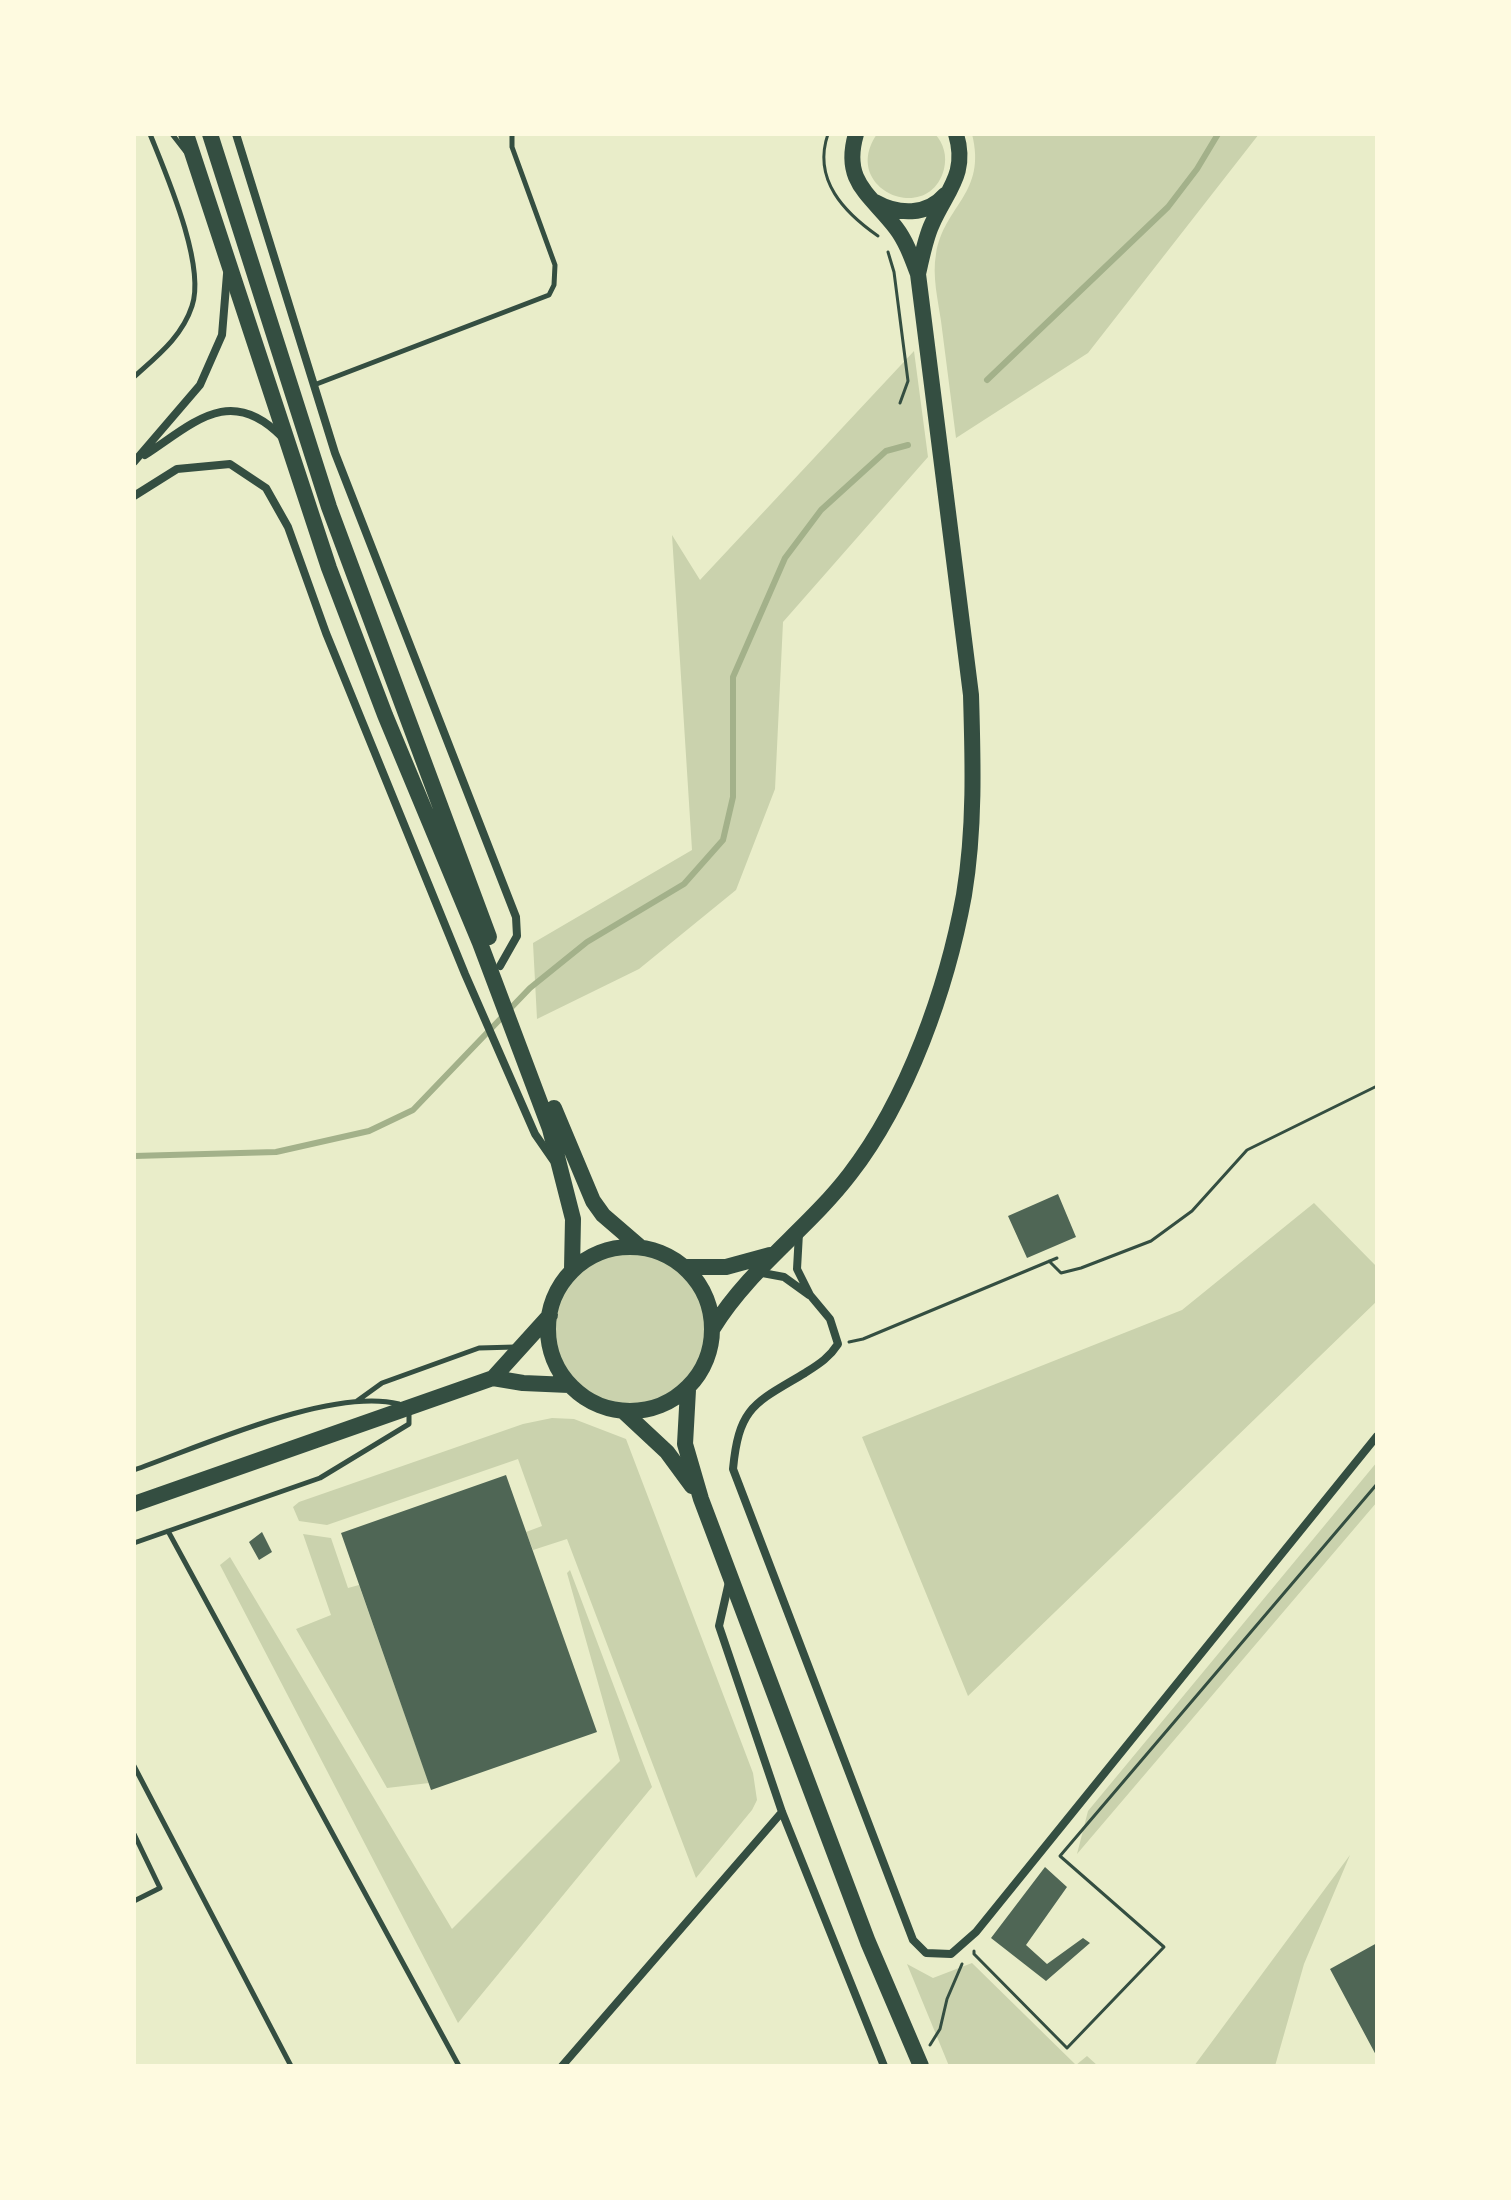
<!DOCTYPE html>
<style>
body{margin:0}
#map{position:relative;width:1511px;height:2200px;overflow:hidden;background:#e9edc9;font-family:"Asap Condensed",sans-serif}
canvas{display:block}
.frame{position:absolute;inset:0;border:136px solid #fefae0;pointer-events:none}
</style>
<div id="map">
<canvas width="1511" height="2200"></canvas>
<div class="frame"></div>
</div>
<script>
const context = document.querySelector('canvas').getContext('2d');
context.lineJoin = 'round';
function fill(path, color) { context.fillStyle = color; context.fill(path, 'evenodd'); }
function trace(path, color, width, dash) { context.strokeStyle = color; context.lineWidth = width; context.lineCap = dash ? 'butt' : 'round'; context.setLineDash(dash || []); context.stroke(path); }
fill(new Path2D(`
 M 877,134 L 935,134 C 944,144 947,156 944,169 C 929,227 839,189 877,134 Z
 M 972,134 L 1259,134 L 1088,353 L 956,438 C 951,399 946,360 941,321 C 938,300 932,276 936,254 C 944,205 987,194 972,134 Z
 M 914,351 L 928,457 L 783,622 L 775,789 L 736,890 L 639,969 L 537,1019 L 533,943 L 692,850 L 672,535 L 700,580 Z
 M 1314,1203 L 1377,1267 L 1377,1301 L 968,1696 L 862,1437 L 1182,1310 Z
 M548 1329a82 82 0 1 1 164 0a82 82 0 1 1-164 0Z
 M 552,1418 L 574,1419 L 626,1439 L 753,1773 L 757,1800 L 752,1810 L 696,1878 L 567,1539 L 533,1550 L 526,1532 L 542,1526 L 518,1459 L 327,1525 L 299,1521 L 293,1507 L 299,1502 L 523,1424 Z
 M 1377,1462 L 1377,1502 L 1077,1854 L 1088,1811 Z
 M 303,1534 L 331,1538 L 348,1588 L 359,1585 L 429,1783 L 387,1788 L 296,1629 L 331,1615 Z
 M 230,1557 L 452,1929 L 620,1761 L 567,1573 L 570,1570 L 652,1787 L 458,2023 L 220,1565 Z
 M 1350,1855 L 1304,1964 L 1275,2066 L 1194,2066 Z
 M 972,1963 L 1076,2065 L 1087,2056 L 1098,2066 L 949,2066 L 907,1964 L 933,1978 Z`), '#cad2ad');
trace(new Path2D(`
 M 987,380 L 1168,207 L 1197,169 L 1218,134
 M 134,1156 L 276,1152 L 369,1131 L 413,1110 L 530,988 L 587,942 L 684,884 L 723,840 L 733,797 L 733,677 L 785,558 L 821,510 L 886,451 L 908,445`), '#a3b18a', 6);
fill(new Path2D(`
 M 1058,1194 L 1076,1237 L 1027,1258 L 1008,1216 Z
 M 506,1475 L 597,1732 L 431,1790 L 341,1533 Z
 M 262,1532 L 272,1552 L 259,1560 L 249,1542 Z
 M 1045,1867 L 1067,1887 L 1026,1945 L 1047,1964 L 1083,1938 L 1090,1943 L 1046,1981 L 991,1938 Z
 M 1377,1943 L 1377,2057 L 1330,1969 Z`), '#4f6655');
trace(new Path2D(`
 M 828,134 C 812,180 845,213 878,236
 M 888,252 L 894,272 L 908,381 L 900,403
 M 1049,1261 L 1061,1273 L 1081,1268 L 1151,1241 L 1192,1211 L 1247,1150 L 1377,1086
 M 849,1342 L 863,1339 L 1057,1258
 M 974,1951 L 974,1954 L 1067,2048 L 1164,1947 L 1060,1856 L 1377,1484
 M 930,2045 L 940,2029 L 947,1999 L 962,1964`), '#344e41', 3);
trace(new Path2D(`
 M 172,134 L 186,152
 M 134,377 C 157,356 182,337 192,306 C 206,265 166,174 150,134
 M 314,385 L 549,295 L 554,285 L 555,265 L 512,147 L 512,134
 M 357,1401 L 382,1383 L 479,1348 L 515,1347
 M 134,1470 C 202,1446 331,1387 399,1404
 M 168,1531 L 459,2066
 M 134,1543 L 320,1478 L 409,1424 L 409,1410
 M 134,1766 L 291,2066
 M 134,1834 L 160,1888 L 134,1901`), '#344e41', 5);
trace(new Path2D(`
 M 236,134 L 335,453 L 516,917 L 517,936 L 500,966
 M 145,455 C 194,423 230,384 282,437
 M 134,462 L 200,385 L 222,335 L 227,274
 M 134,496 L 177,469 L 230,464 L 266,488 L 288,527 L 326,633 L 465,974 L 535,1134 L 553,1160
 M 799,1233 L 797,1269 L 810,1295 L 830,1319 L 838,1344 C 829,1358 819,1364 805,1373 C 755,1403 739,1406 733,1469 L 913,1940 L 926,1953 L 951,1954 L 976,1932 L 1377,1436
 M 757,1272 L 784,1277 L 809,1295
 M 729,1582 L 719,1626 L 782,1812 L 884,2066
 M 562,2066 L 782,1812`), '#344e41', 8);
trace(new Path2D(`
 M 186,134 L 329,568 L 385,715 L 480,943 L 550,1129 L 573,1219 L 572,1269
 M 210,134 L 329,507 L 489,937
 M 875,202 C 898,215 927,216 945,195
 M 918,274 C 922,257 925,239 932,224 C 947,190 968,174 956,134
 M 554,1108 L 593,1201 L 603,1215 L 639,1246
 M548 1329a82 82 0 1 1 164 0a82 82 0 1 1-164 0Z
 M 686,1267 L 726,1267 L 770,1255
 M 713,1328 C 750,1268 808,1229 850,1174 C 908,1099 947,988 964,895 C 975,829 973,761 971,695 L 918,274 C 912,258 906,241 896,228 C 870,194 842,182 856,134
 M 493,1378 L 550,1315
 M 688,1390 L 685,1444 L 701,1499 L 868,1942 L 921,2066
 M 623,1411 L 667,1452 L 692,1486
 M 134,1504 L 493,1378 L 523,1383 L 569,1385`), '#344e41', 16);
</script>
